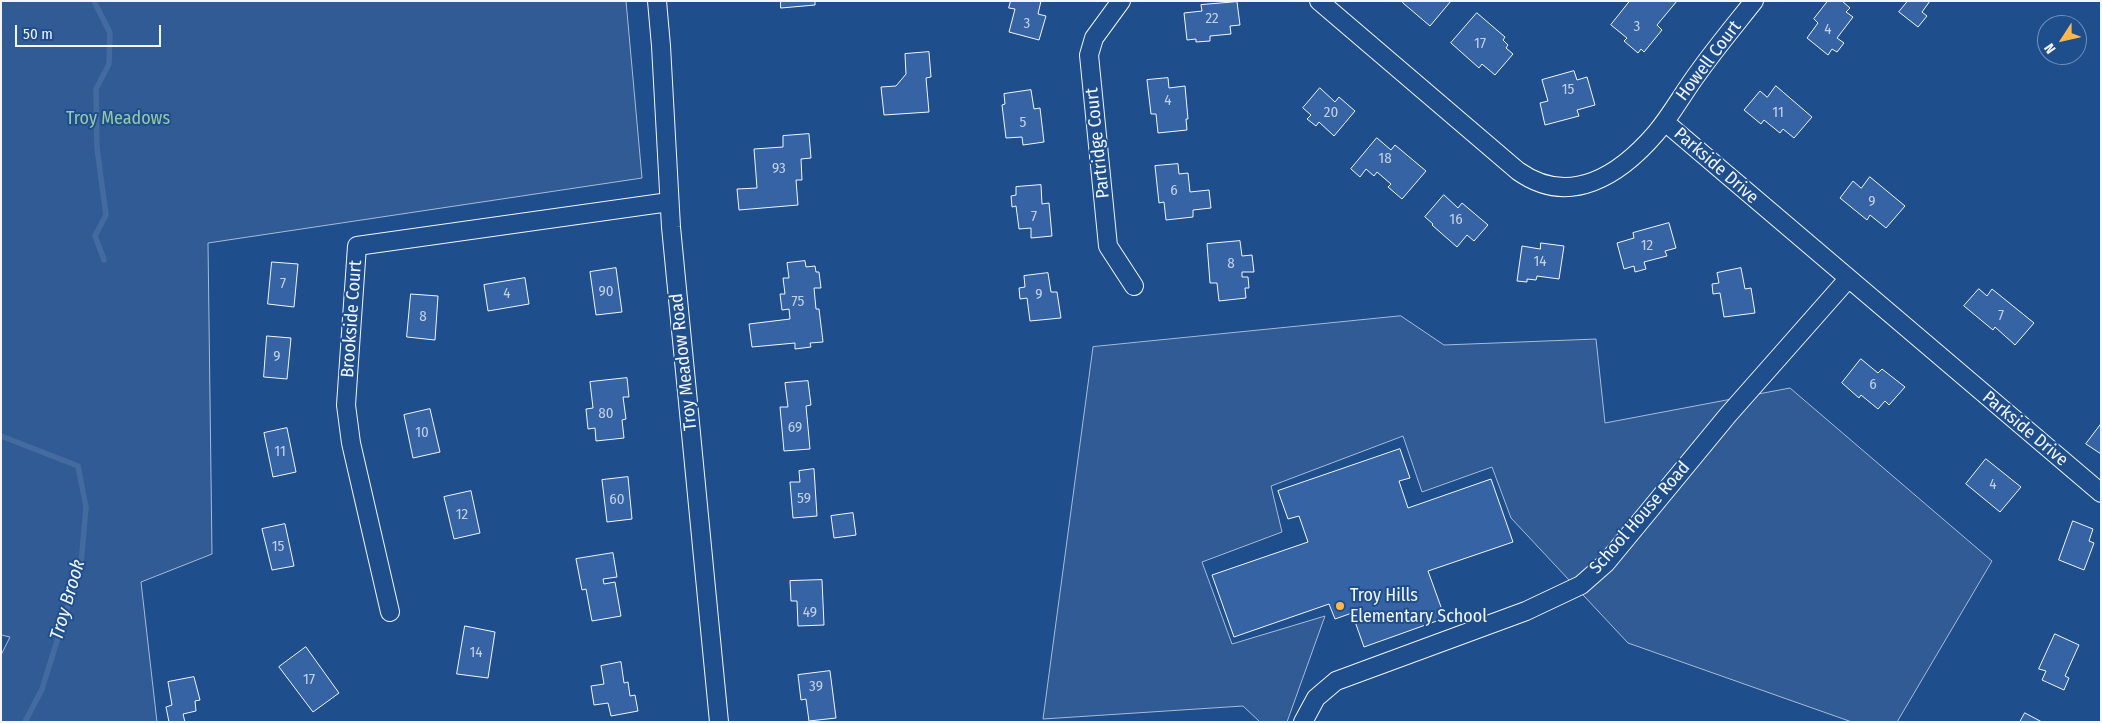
<!DOCTYPE html>
<style>
body{margin:0}
#map{position:relative;width:2102px;height:723px;overflow:hidden;background:#1f4e8c;font-family:"Fira Sans Condensed",sans-serif}
canvas{display:block}
.frame{position:absolute;inset:0;border:2px solid #f2f6ff;pointer-events:none}
.north{position:absolute;left:2037px;top:15px;width:50px;height:50px;box-sizing:border-box;background:#1f4e8c;border:1px solid #7391ba;border-radius:50%;rotate:235deg;font-size:14px;font-weight:700;line-height:20px;text-align:center;color:#f2f6ff}
.north::after{content:'';display:block;margin:auto;width:18px;height:22px;background:#ffb74d;clip-path:polygon(50% 0,100% 100%,50% 72%,0 100%)}
.scale{position:absolute;left:15px;top:25px;width:146px;height:22px;box-sizing:border-box;border:2px solid #f2f6ff;border-top:0;padding-left:6px;font-size:15px;line-height:18px;white-space:nowrap;color:#f2f6ff;-webkit-text-stroke:4px #1f4e8c;paint-order:stroke}
</style>
<div id="map">
<canvas width="2102" height="723"></canvas>
<div class="frame"></div>
<div class="north">N</div>
<div class="scale">50 m</div>
</div>
<script>
const context = document.querySelector('canvas').getContext('2d');
context.lineJoin = 'round';
function fill(path, color) { context.fillStyle = color; context.fill(path, 'evenodd'); }
function trace(path, color, width, dash) { context.strokeStyle = color; context.lineWidth = width; context.lineCap = dash ? 'butt' : 'round'; context.setLineDash(dash || []); context.stroke(path); }
function write(font, color, halo, rows, align = 'center') {
  context.font = font + ' "Fira Sans Condensed",sans-serif'; context.lineWidth = 4; context.setLineDash([]); context.textBaseline = 'middle'; context.strokeStyle = halo; context.fillStyle = color; for (const [text, x, y, turn = 0] of rows) {
    context.save(); context.translate(x, y); context.rotate((+turn || 0) * Math.PI / 180); context.textAlign = isNaN(turn) ? turn : align; if (halo) context.strokeText(text, 0, 0); context.fillText(text, 0, 0); context.restore();
  }
}
const green = new Path2D(`
 M 1,1 L 626,1 L 642,178 L 208,243 L 212,554 L 141,582 L 157,722 L 1,722 L 1,655 L 10,637 L 1,635 Z
 M 1401,316 L 1444,345 L 1596,339 L 1605,423 L 1790,388 L 1992,561 L 1897,722 L 1852,722 L 1628,643 L 1511,518 L 1492,467 L 1422,492 L 1403,436 L 1271,486 L 1282,532 L 1202,562 L 1232,644 L 1325,616 L 1287,722 L 1260,722 L 1243,706 L 1043,719 L 1093,347 Z`);
fill(green, '#305b95');
trace(green, '#a8bbd7', 1);
trace(new Path2D(`
 M 94,1 L 110,33 L 109,64 L 96,89 L 97,148 L 106,215 L 95,236 L 104,260
 M 1,436 L 78,466 L 86,507 L 81,564 L 42,689 L 25,722`), '#446ba0', 5.5);
const building = new Path2D(`
 M 781,1 L 815,1 L 815,5 L 781,8 Z
 M 1011,1 L 1041,1 L 1038,14 L 1046,16 L 1039,40 L 1009,32 L 1015,9 L 1009,8 Z
 M 1404,1 L 1451,1 L 1430,26 L 1403,3 Z
 M 1630,1 L 1677,1 L 1657,25 L 1662,30 L 1644,52 L 1641,49 L 1638,53 L 1624,41 L 1627,38 L 1611,25 Z
 M 1828,1 L 1842,1 L 1850,8 L 1846,12 L 1853,17 L 1837,38 L 1844,43 L 1837,52 L 1832,49 L 1828,55 L 1807,38 L 1818,23 L 1814,19 Z
 M 1908,1 L 1930,1 L 1922,12 L 1927,16 L 1918,27 L 1899,12 Z
 M 1237,2 L 1240,25 L 1230,26 L 1231,34 L 1210,36 L 1210,41 L 1196,42 L 1196,39 L 1187,40 L 1184,13 L 1202,11 L 1201,5 Z
 M 1477,13 L 1505,37 L 1503,40 L 1508,45 L 1506,48 L 1513,54 L 1495,75 L 1482,64 L 1479,68 L 1451,43 Z
 M 929,52 L 931,77 L 926,78 L 929,112 L 884,115 L 881,87 L 896,86 L 906,74 L 905,54 Z
 M 1574,71 L 1577,80 L 1587,77 L 1595,105 L 1577,110 L 1579,116 L 1545,125 L 1540,103 L 1548,101 L 1542,80 Z
 M 1168,78 L 1169,88 L 1185,86 L 1188,119 L 1186,119 L 1187,130 L 1158,133 L 1156,114 L 1151,114 L 1147,80 Z
 M 1776,86 L 1812,117 L 1794,138 L 1783,129 L 1780,133 L 1764,120 L 1761,124 L 1744,110 L 1760,91 L 1767,97 Z
 M 1320,88 L 1335,102 L 1339,97 L 1355,111 L 1334,136 L 1319,122 L 1316,126 L 1307,119 L 1311,115 L 1303,108 Z
 M 1031,90 L 1034,109 L 1040,108 L 1044,142 L 1023,145 L 1022,137 L 1006,138 L 1002,105 L 1005,104 L 1004,94 Z
 M 809,134 L 811,158 L 801,159 L 802,180 L 796,180 L 798,205 L 739,210 L 737,189 L 757,188 L 754,149 L 783,147 L 783,136 Z
 M 1377,138 L 1391,150 L 1395,145 L 1426,171 L 1402,199 L 1388,187 L 1391,184 L 1377,172 L 1374,176 L 1366,169 L 1360,177 L 1351,169 Z
 M 1178,164 L 1179,174 L 1188,173 L 1190,192 L 1209,190 L 1211,208 L 1193,210 L 1193,217 L 1166,220 L 1164,202 L 1159,203 L 1155,166 Z
 M 1870,177 L 1905,206 L 1886,228 L 1870,215 L 1867,220 L 1840,198 L 1853,181 L 1861,188 Z
 M 1041,185 L 1042,204 L 1049,203 L 1052,236 L 1031,238 L 1031,228 L 1019,229 L 1016,206 L 1012,207 L 1011,196 L 1016,195 L 1016,187 Z
 M 1444,195 L 1458,208 L 1462,203 L 1488,225 L 1474,241 L 1467,235 L 1457,247 L 1432,225 L 1433,224 L 1425,217 Z
 M 1669,223 L 1676,248 L 1665,251 L 1667,256 L 1644,262 L 1646,269 L 1635,272 L 1634,266 L 1624,269 L 1617,243 L 1634,238 L 1633,233 Z
 M 1240,241 L 1242,256 L 1252,255 L 1254,272 L 1242,272 L 1242,277 L 1248,277 L 1249,288 L 1245,288 L 1246,298 L 1219,301 L 1217,283 L 1210,283 L 1207,244 Z
 M 1541,243 L 1564,246 L 1559,279 L 1537,276 L 1536,280 L 1527,279 L 1527,282 L 1517,281 L 1522,246 L 1540,249 Z
 M 805,261 L 806,267 L 815,266 L 816,272 L 819,272 L 821,288 L 814,288 L 816,309 L 819,309 L 823,342 L 810,343 L 811,347 L 795,349 L 795,343 L 752,347 L 749,324 L 790,319 L 789,309 L 782,310 L 780,294 L 785,294 L 783,278 L 789,278 L 787,263 Z
 M 272,262 L 298,264 L 294,307 L 268,304 Z
 M 616,268 L 622,312 L 596,315 L 590,272 Z
 M 1741,268 L 1745,289 L 1751,288 L 1755,313 L 1724,317 L 1720,293 L 1713,294 L 1712,284 L 1719,283 L 1717,273 Z
 M 1048,273 L 1051,292 L 1057,292 L 1061,318 L 1030,321 L 1027,298 L 1020,299 L 1019,288 L 1025,287 L 1024,276 Z
 M 525,278 L 529,304 L 488,311 L 484,285 Z
 M 1979,289 L 1987,296 L 1992,289 L 2034,323 L 2015,345 L 1995,327 L 1993,330 L 1964,306 Z
 M 411,294 L 438,296 L 435,340 L 407,337 Z
 M 267,336 L 291,338 L 287,379 L 264,377 Z
 M 1861,359 L 1878,373 L 1882,369 L 1905,387 L 1889,405 L 1885,401 L 1878,409 L 1861,395 L 1859,398 L 1842,383 Z
 M 627,378 L 629,397 L 623,397 L 626,419 L 622,420 L 624,438 L 596,441 L 595,428 L 588,429 L 586,409 L 593,408 L 590,382 Z
 M 808,381 L 811,405 L 806,406 L 810,449 L 784,451 L 780,407 L 788,407 L 785,383 Z
 M 430,409 L 440,452 L 413,458 L 404,415 Z
 M 2101,424 L 2101,454 L 2086,444 Z
 M 287,428 L 296,472 L 273,477 L 264,433 Z
 M 1400,449 L 1410,478 L 1399,481 L 1408,508 L 1491,479 L 1513,542 L 1428,571 L 1445,618 L 1364,647 L 1352,613 L 1335,619 L 1329,604 L 1234,637 L 1212,575 L 1308,542 L 1299,516 L 1288,519 L 1278,491 Z
 M 1986,459 L 2021,487 L 2000,512 L 1966,484 Z
 M 814,469 L 817,516 L 793,518 L 790,482 L 800,482 L 799,471 Z
 M 628,477 L 632,519 L 607,522 L 602,480 Z
 M 471,491 L 480,533 L 454,539 L 444,497 Z
 M 853,513 L 856,535 L 834,538 L 831,516 Z
 M 2073,521 L 2093,529 L 2089,541 L 2094,543 L 2084,570 L 2059,560 Z
 M 285,524 L 294,566 L 272,570 L 262,529 Z
 M 613,553 L 617,577 L 603,579 L 604,584 L 615,582 L 621,616 L 592,621 L 586,589 L 582,590 L 576,559 Z
 M 822,580 L 824,625 L 798,626 L 797,601 L 791,601 L 790,581 Z
 M 465,626 L 495,632 L 488,678 L 457,674 Z
 M 2055,634 L 2079,645 L 2065,676 L 2069,678 L 2064,690 L 2042,680 L 2046,671 L 2039,669 Z
 M 306,647 L 339,693 L 313,712 L 279,667 Z
 M 621,662 L 624,683 L 628,682 L 630,696 L 635,695 L 638,711 L 611,716 L 608,703 L 594,705 L 591,686 L 604,684 L 601,666 Z
 M 830,671 L 836,718 L 809,721 L 806,699 L 801,700 L 798,675 Z
 M 194,677 L 200,700 L 195,701 L 196,711 L 183,714 L 185,722 L 169,722 L 166,707 L 172,705 L 168,682 Z
 M 2025,713 L 2042,722 L 2020,722 Z`);
fill(building, '#3563a3');
trace(building, '#f2f6ff', 1);
const street = new Path2D(`
 M 657,1 L 661,46 L 671,227 L 719,722
 M 1121,1 L 1094,38 L 1089,55 L 1108,246 L 1134,286
 M 1319,1 L 1518,171 C 1570,208 1620,175 1656,133 C 1672,114 1683,93 1698,73 C 1715,49 1735,25 1754,1
 M 1665,122 L 2101,493
 M 390,612 L 351,443 L 346,405 L 357,246 L 669,202
 M 1303,722 L 1316,698 L 1336,681 L 1526,611 L 1581,585 L 1606,563 L 1728,415 L 1848,279`);
trace(street, '#f2f6ff', 20);
trace(street, '#1f4e8c', 18);
for (const [x, y, r, color] of [
 [1340,606,5,"#ffb74d"]
]) { const dot = new Path2D(); dot.arc(x, y, r, 0, 2 * Math.PI); context.fillStyle = color; context.fill(dot); trace(dot, '#1f4e8c', 2); }
write('15px', '#c3d1e8', null, [
 ["22",1212,19],
 ["3",1027,24],
 ["3",1637,27],
 ["4",1828,30],
 ["17",1480,44],
 ["15",1568,90],
 ["4",1168,101],
 ["20",1331,113],
 ["11",1778,113],
 ["5",1023,123],
 ["18",1385,159],
 ["93",779,169],
 ["6",1174,191],
 ["9",1872,202],
 ["7",1034,217],
 ["16",1456,220],
 ["12",1647,246],
 ["14",1540,262],
 ["8",1231,264],
 ["7",283,284],
 ["90",606,292],
 ["4",507,294],
 ["9",1039,295],
 ["75",798,302],
 ["7",2001,316],
 ["8",423,317],
 ["9",277,357],
 ["6",1873,385],
 ["80",606,414],
 ["69",795,428],
 ["10",422,433],
 ["11",280,452],
 ["4",1993,485],
 ["59",804,499],
 ["60",617,500],
 ["12",462,515],
 ["15",278,547],
 ["49",810,613],
 ["14",476,653],
 ["17",309,680],
 ["39",816,687]
]);
write('18px', '#f2f6ff', '#1f4e8c', [
 ["Howell Court",1709,61,-53],
 ["Partridge Court",1098,143,-96],
 ["Parkside Drive",1716,166,41],
 ["Brookside Court",352,319,-86],
 ["Troy Meadow Road",684,362,-96],
 ["Parkside Drive",2025,429,40],
 ["School House Road",1640,518,-49]
]);
write('18px', '#97c8a6', '#1f4e8c', [
 ["Troy Meadows",118,119]
]);
write('18px', '#f2f6ff', '#1f4e8c', [
 ["Troy Hills",1350,596],
 ["Elementary School",1350,617]
], 'left');
write('italic 19px', '#f2f6ff', '#1f4e8c', [
 ["Troy Brook",68,600,-74]
]);
</script>
